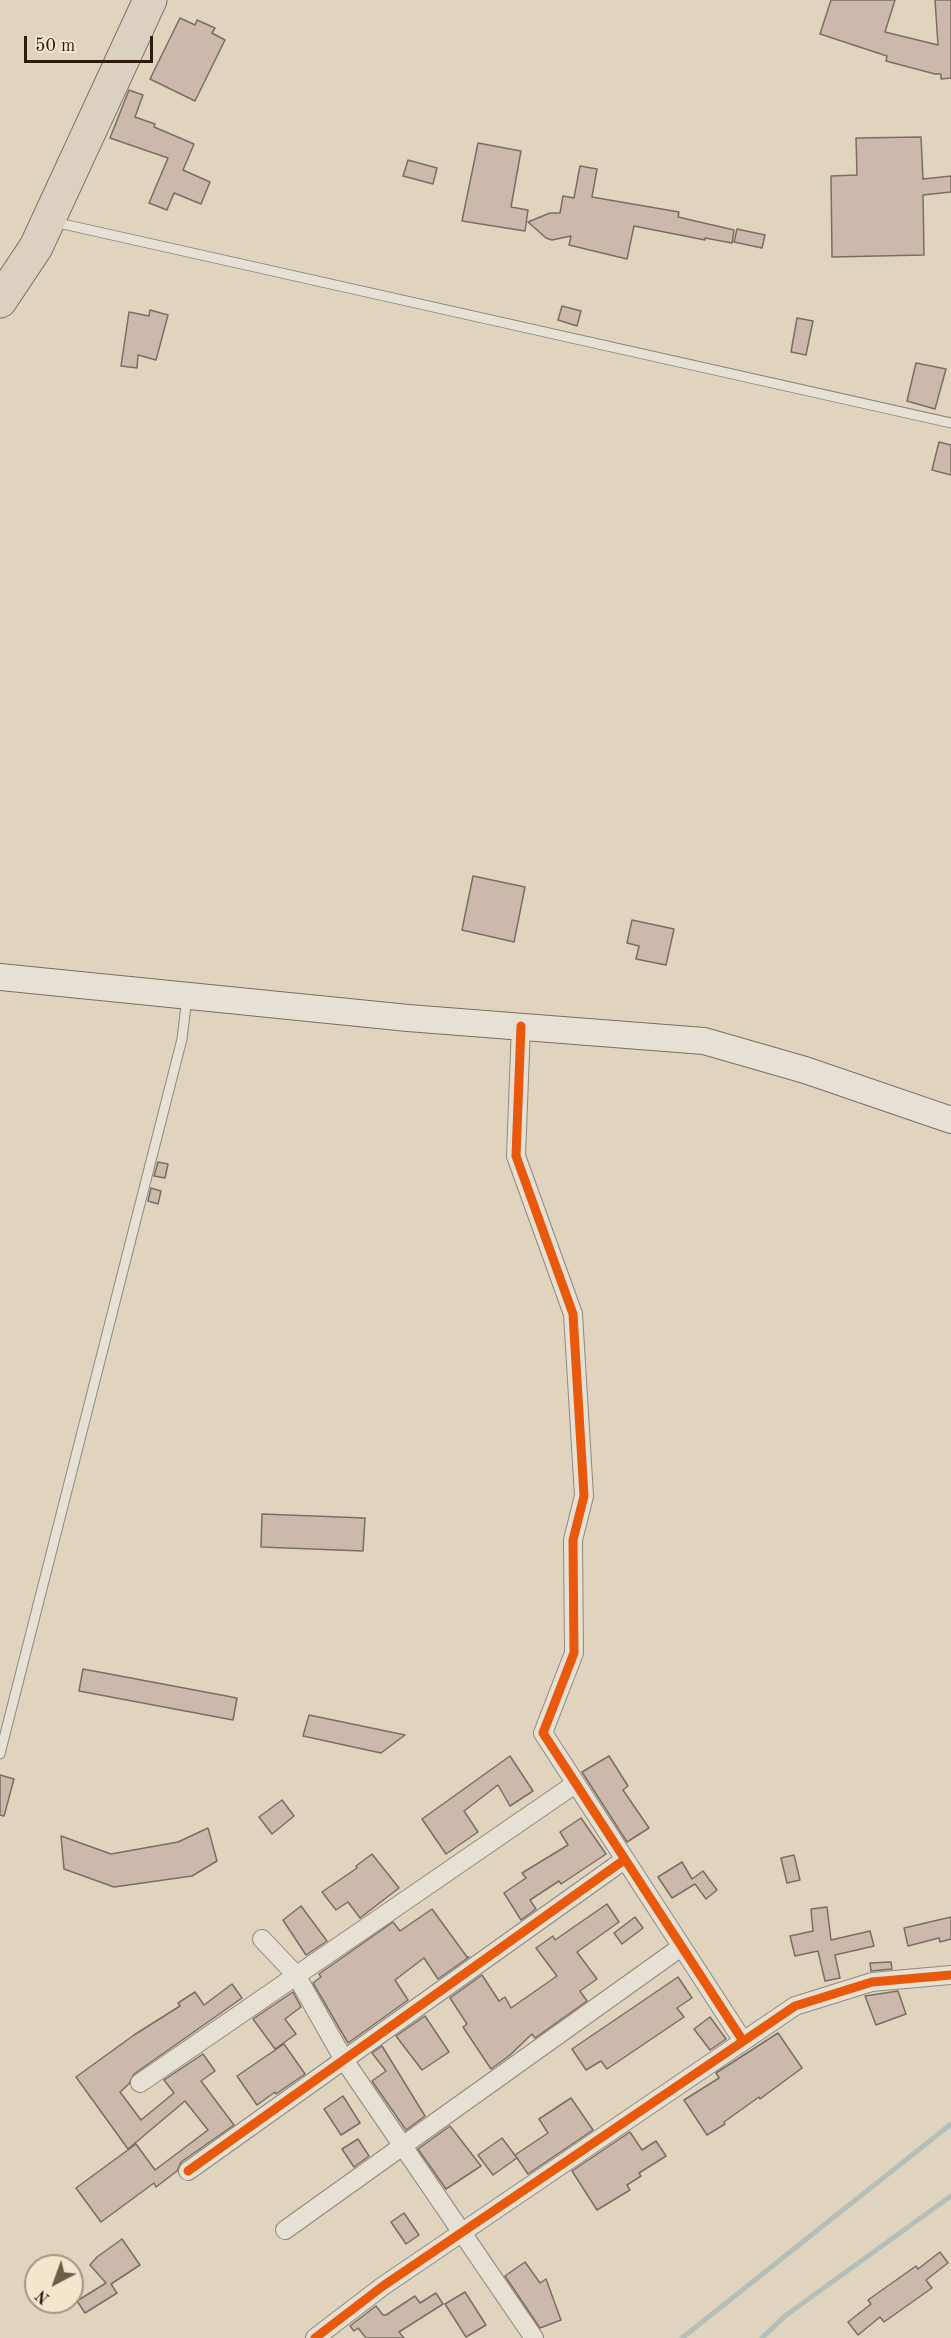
<!DOCTYPE html>
<style>
body{margin:0}
#map{position:relative;width:951px;height:2338px;overflow:hidden;background:#e1d4bf;font-family:"Old Standard TT",serif}
canvas{display:block}
.north{position:absolute;left:24px;top:2254px;width:60px;height:60px;box-sizing:border-box;background:#f5e5cc;border:2px solid #a5957e;border-radius:50%;rotate:221deg;font-size:16px;font-weight:700;line-height:24px;text-align:center;color:#2d1d0a}
.north::after{content:'';display:block;margin:auto;width:21px;height:27px;background:#6c5d49;clip-path:polygon(50% 0,100% 100%,50% 72%,0 100%)}
.scale{position:absolute;left:24px;top:36px;width:129px;height:27px;box-sizing:border-box;border:3px solid #2d1d0a;border-top:0;padding-left:8px;font-size:18px;line-height:21px;white-space:nowrap;color:#2d1d0a;-webkit-text-stroke:4px #f5e5cc;paint-order:stroke}
</style>
<div id="map">
<canvas width="951" height="2338"></canvas>
<div class="north">N</div>
<div class="scale">50 m</div>
</div>
<script>
const context = document.querySelector('canvas').getContext('2d');
context.lineJoin = 'round';
function trace(path, color, width, dash) { context.strokeStyle = color; context.lineWidth = width; context.lineCap = dash ? 'butt' : 'round'; context.setLineDash(dash || []); context.stroke(path); }
function fill(path, color) { context.fillStyle = color; context.fill(path, 'evenodd'); }
trace(new Path2D(`
 M 682,2338 L 951,2124
 M 762,2338 L 785,2316 L 951,2196`), '#b4bfba', 5);
const building = new Path2D(`
 M 831,0 L 895,0 L 885,32 L 938,45 L 935,0 L 951,0 L 951,78 L 941,79 L 941,74 L 935,74 L 886,61 L 887,56 L 820,34 Z
 M 180,18 L 195,25 L 197,20 L 215,28 L 212,33 L 225,40 L 195,101 L 150,79 Z
 M 129,90 L 143,95 L 135,117 L 155,124 L 154,127 L 194,144 L 183,170 L 210,182 L 201,204 L 174,193 L 167,210 L 149,203 L 168,158 L 110,138 Z
 M 921,137 L 923,179 L 951,176 L 951,192 L 923,195 L 924,255 L 832,257 L 831,176 L 857,175 L 856,138 Z
 M 478,143 L 521,151 L 511,207 L 528,210 L 525,231 L 462,221 Z
 M 408,160 L 437,168 L 433,184 L 403,176 Z
 M 580,166 L 597,169 L 592,197 L 679,212 L 678,217 L 734,230 L 732,243 L 705,238 L 705,240 L 634,226 L 627,259 L 569,245 L 571,236 L 552,240 L 546,238 L 528,222 L 550,213 L 560,213 L 563,196 L 574,198 Z
 M 737,229 L 765,235 L 762,248 L 734,242 Z
 M 562,306 L 581,311 L 577,326 L 558,320 Z
 M 150,310 L 168,315 L 156,360 L 138,355 L 137,368 L 121,366 L 129,312 L 149,316 Z
 M 797,318 L 813,321 L 806,355 L 791,352 Z
 M 916,363 L 946,369 L 935,409 L 907,401 Z
 M 939,442 L 951,445 L 951,475 L 932,470 Z
 M 473,876 L 525,887 L 514,942 L 462,930 Z
 M 632,920 L 674,929 L 666,965 L 636,959 L 639,946 L 627,943 Z
 M 158,1162 L 168,1164 L 165,1178 L 154,1176 Z
 M 151,1188 L 161,1191 L 158,1204 L 148,1201 Z
 M 262,1514 L 365,1518 L 363,1551 L 261,1547 Z
 M 83,1669 L 237,1698 L 233,1720 L 79,1691 Z
 M 309,1715 L 405,1735 L 381,1753 L 303,1736 Z
 M 510,1756 L 533,1791 L 510,1806 L 498,1785 L 464,1811 L 478,1832 L 446,1854 L 422,1819 Z
 M 609,1756 L 628,1786 L 623,1790 L 649,1828 L 627,1842 L 582,1772 Z
 M 0,1775 L 14,1779 L 4,1816 L 0,1815 Z
 M 282,1800 L 294,1816 L 272,1834 L 259,1817 Z
 M 581,1818 L 606,1854 L 561,1884 L 559,1881 L 530,1900 L 536,1909 L 521,1920 L 504,1893 L 526,1878 L 522,1873 L 568,1845 L 560,1832 Z
 M 208,1828 L 217,1861 L 192,1876 L 114,1887 L 64,1869 L 61,1836 L 111,1854 L 178,1842 Z
 M 372,1854 L 399,1888 L 360,1918 L 348,1902 L 336,1910 L 322,1892 L 357,1868 L 356,1866 Z
 M 794,1855 L 800,1880 L 787,1883 L 781,1858 Z
 M 682,1862 L 692,1879 L 703,1871 L 717,1890 L 706,1899 L 695,1884 L 672,1898 L 658,1877 Z
 M 607,1904 L 619,1922 L 577,1952 L 597,1979 L 580,1991 L 587,2001 L 535,2038 L 532,2034 L 510,2055 L 491,2069 L 463,2027 L 467,2024 L 450,1998 L 482,1975 L 499,2001 L 505,1997 L 511,2008 L 557,1976 L 536,1948 L 553,1936 L 555,1940 Z
 M 301,1906 L 327,1941 L 306,1955 L 283,1920 Z
 M 827,1907 L 831,1940 L 870,1931 L 874,1946 L 835,1955 L 840,1978 L 825,1981 L 818,1951 L 795,1956 L 790,1936 L 813,1931 L 811,1909 Z
 M 432,1909 L 467,1957 L 469,1957 L 438,1979 L 424,1958 L 395,1980 L 408,2000 L 348,2043 L 313,1983 L 321,1977 L 319,1974 L 393,1922 L 400,1931 Z
 M 635,1917 L 643,1928 L 622,1944 L 614,1933 Z
 M 951,1917 L 951,1939 L 940,1942 L 939,1938 L 908,1946 L 904,1928 Z
 M 891,1962 L 892,1969 L 871,1971 L 870,1963 Z
 M 678,1977 L 692,1998 L 677,2008 L 684,2017 L 607,2069 L 601,2061 L 586,2070 L 572,2049 Z
 M 232,1984 L 242,1998 L 134,2074 L 129,2084 L 120,2092 L 141,2120 L 174,2093 L 164,2080 L 203,2054 L 215,2071 L 201,2081 L 234,2125 L 181,2162 L 177,2171 L 156,2187 L 154,2183 L 101,2222 L 76,2188 L 136,2144 L 155,2170 L 208,2130 L 185,2101 L 128,2149 L 76,2077 L 134,2035 L 180,2006 L 178,2003 L 195,1992 L 204,2005 Z
 M 898,1991 L 906,2014 L 876,2025 L 865,1996 Z
 M 293,1992 L 301,2007 L 285,2019 L 296,2034 L 275,2049 L 253,2019 Z
 M 425,2016 L 449,2052 L 422,2070 L 396,2036 Z
 M 710,2017 L 726,2039 L 710,2050 L 694,2029 Z
 M 778,2033 L 802,2068 L 760,2099 L 759,2097 L 724,2122 L 725,2124 L 707,2135 L 684,2100 L 719,2078 L 716,2073 Z
 M 284,2044 L 305,2074 L 276,2094 L 275,2092 L 257,2105 L 237,2076 Z
 M 382,2046 L 425,2116 L 406,2130 L 372,2081 L 386,2071 L 372,2053 Z
 M 343,2096 L 360,2123 L 341,2135 L 324,2109 Z
 M 571,2098 L 593,2130 L 528,2174 L 515,2155 L 548,2133 L 539,2119 Z
 M 450,2126 L 481,2166 L 446,2189 L 418,2149 Z
 M 630,2132 L 642,2150 L 656,2141 L 666,2156 L 639,2173 L 641,2176 L 627,2185 L 630,2190 L 597,2210 L 572,2171 Z
 M 502,2138 L 517,2158 L 493,2175 L 478,2155 Z
 M 358,2139 L 369,2156 L 354,2167 L 342,2149 Z
 M 404,2213 L 419,2235 L 406,2244 L 391,2222 Z
 M 122,2239 L 140,2265 L 111,2284 L 117,2293 L 85,2313 L 77,2301 L 106,2283 L 90,2265 L 97,2257 Z
 M 940,2252 L 948,2263 L 926,2280 L 932,2288 L 884,2322 L 880,2317 L 858,2335 L 848,2322 L 871,2304 L 868,2300 L 916,2266 L 918,2269 Z
 M 525,2262 L 540,2283 L 546,2279 L 561,2320 L 540,2328 L 505,2276 Z
 M 465,2292 L 486,2325 L 466,2337 L 445,2304 Z
 M 436,2293 L 443,2304 L 399,2332 L 404,2338 L 366,2338 L 358,2328 L 354,2331 L 350,2326 L 376,2306 L 383,2315 L 386,2315 L 415,2296 L 420,2303 Z`);
fill(building, '#cdb8ac');
trace(building, '#786f62', 1.5);
const lane = new Path2D(`
 M 54,222 L 951,423
 M 0,1754 L 182,1039 L 187,997`);
const street = new Path2D(`
 M 521,1026 L 516,1156 L 573,1314 L 584,1496 L 573,1540 L 574,1653 L 543,1733 L 743,2041
 M 262,1939 L 296,1975 L 344,2060 L 534,2338
 M 140,2083 L 575,1784
 M 188,2171 L 624,1860
 M 285,2230 L 681,1947
 M 315,2338 L 383,2286 L 795,2006 L 872,1982 L 951,1975`);
const secondary = new Path2D(`
 M 0,977 L 408,1018 L 704,1041 L 805,1070 L 951,1120`);
const highway = new Path2D(`
 M 0,301 L 36,247 L 150,0`);
trace(lane, '#91887a', 11);
trace(street, '#91887a', 20);
trace(secondary, '#786f62', 28);
trace(highway, '#786f62', 35);
trace(lane, '#e7e0d5', 9);
trace(street, '#e7e0d5', 18);
trace(secondary, '#e7e0d5', 26);
trace(highway, '#dad1c1', 33);
trace(new Path2D(`
 M 521,1026 L 516,1156 L 573,1314 L 584,1496 L 573,1540 L 574,1653 L 543,1733 L 743,2041
 M 188,2171 L 624,1860
 M 315,2338 L 383,2286 L 795,2006 L 872,1982 L 951,1975`), '#e8590c', 9);
</script>
